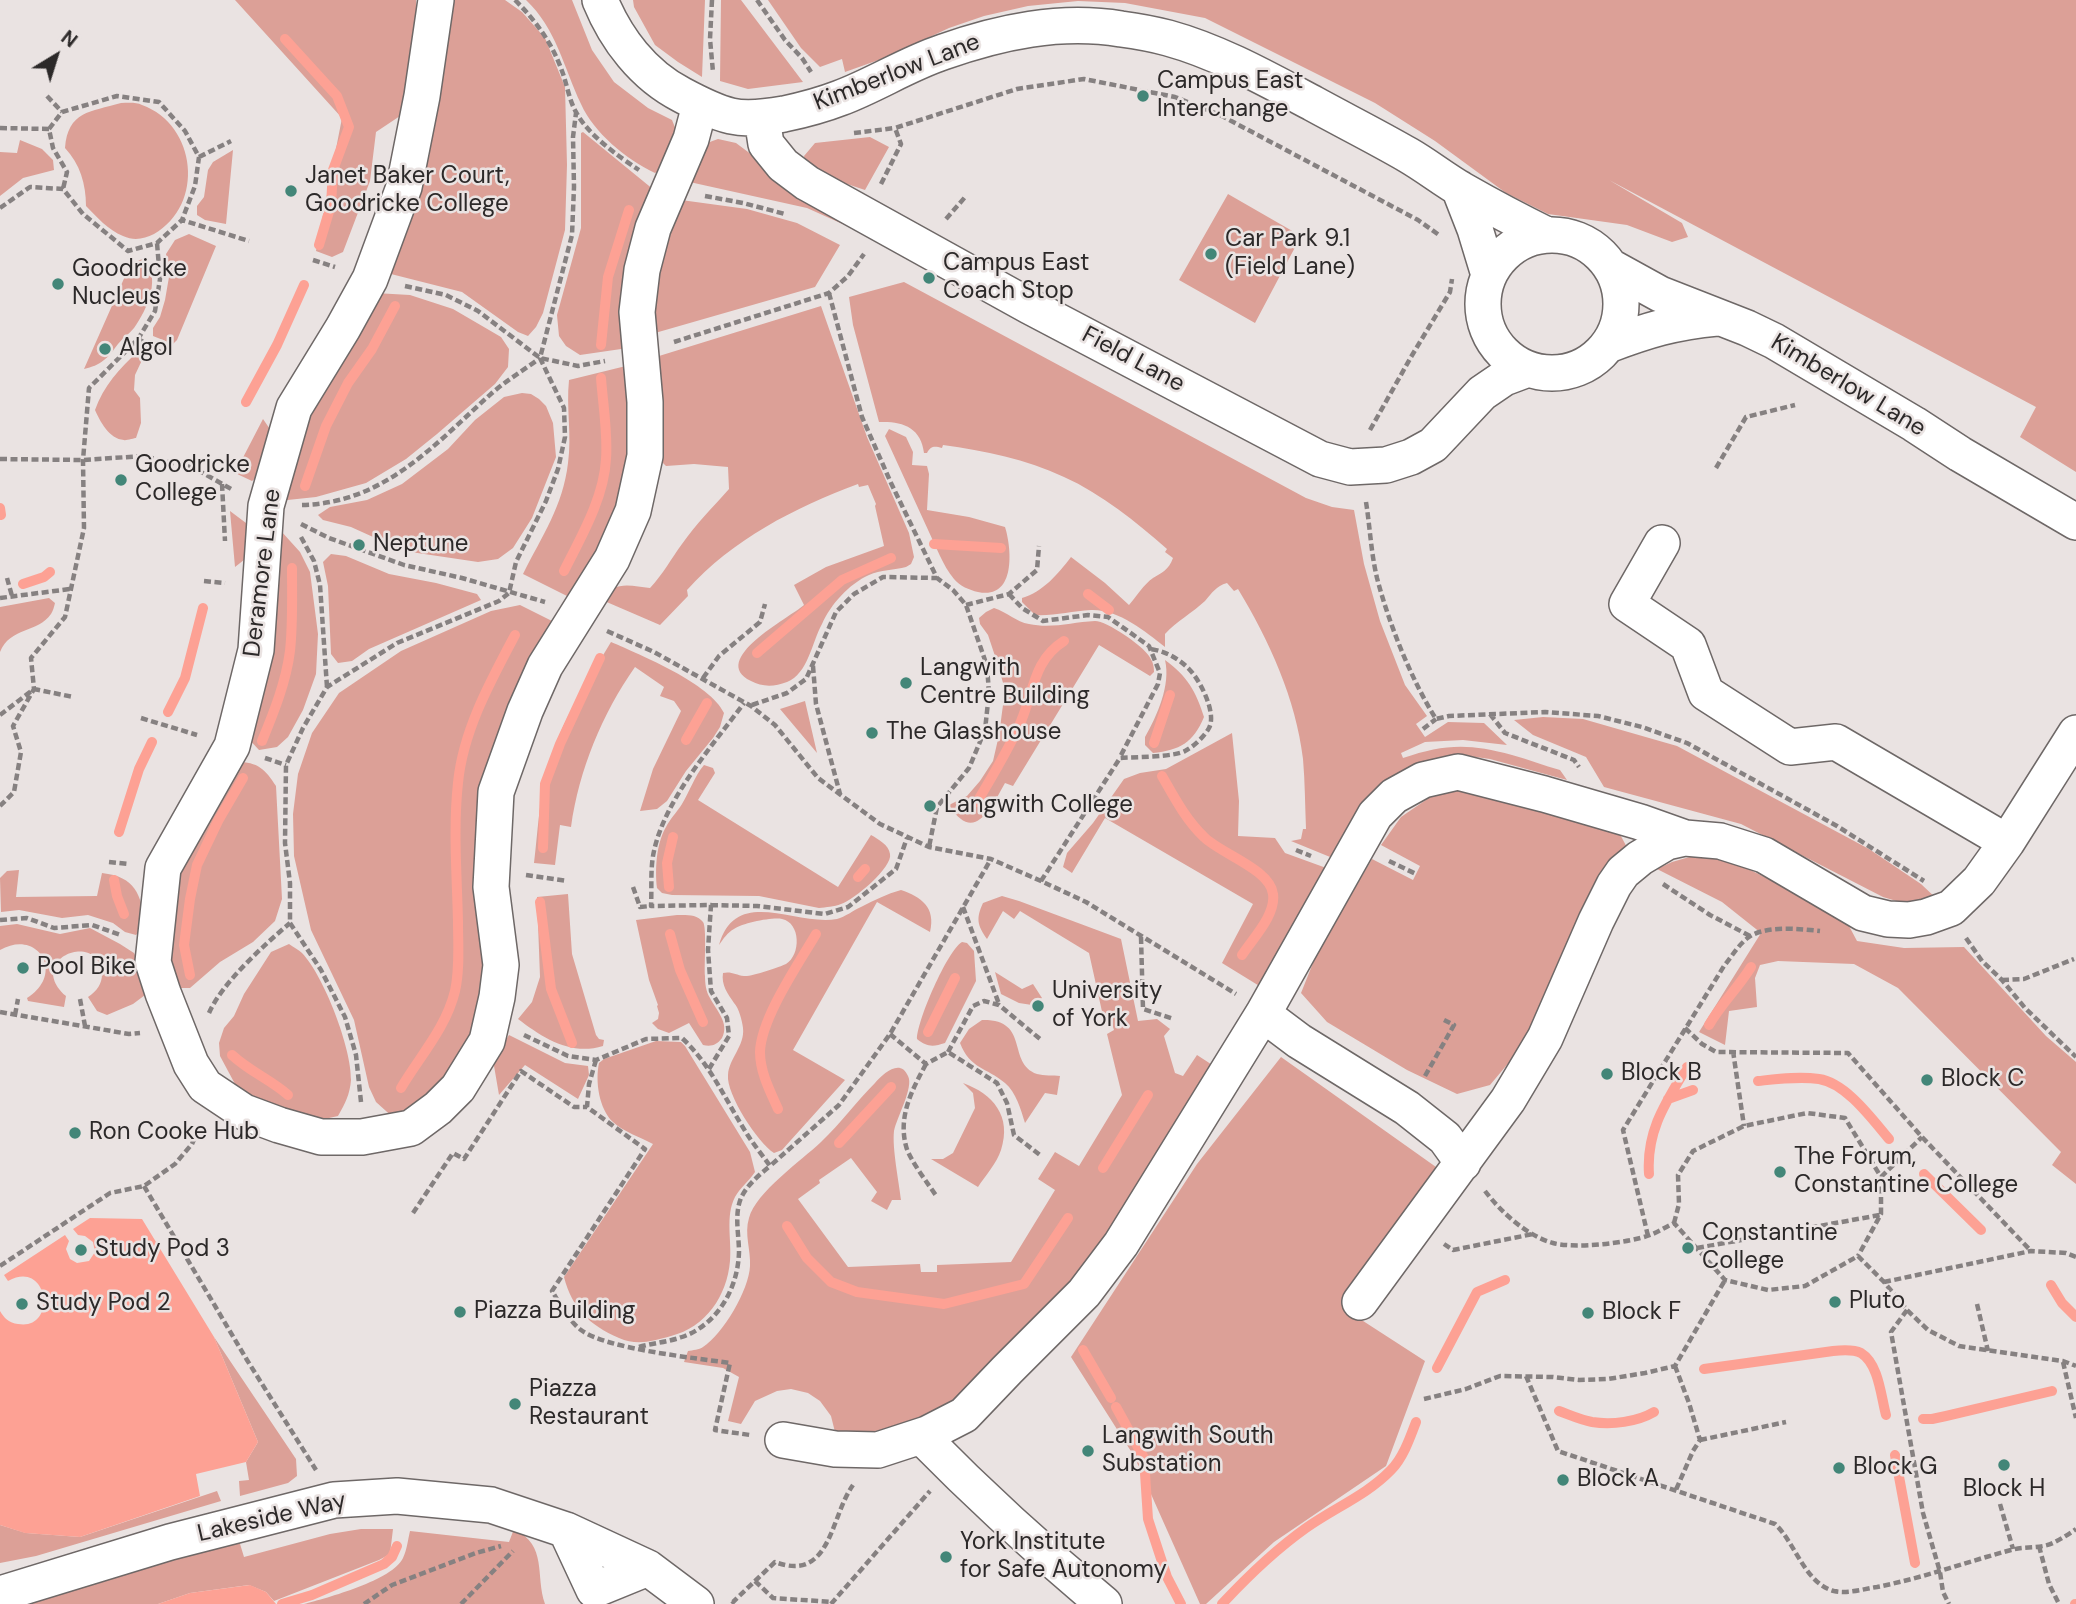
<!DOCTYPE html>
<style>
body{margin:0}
#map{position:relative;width:2076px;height:1604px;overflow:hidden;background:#eae3e2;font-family:"DM Sans",sans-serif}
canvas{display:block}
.north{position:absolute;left:21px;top:21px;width:70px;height:70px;-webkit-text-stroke:5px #eae3e2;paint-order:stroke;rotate:38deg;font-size:19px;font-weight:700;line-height:28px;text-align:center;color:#2c2929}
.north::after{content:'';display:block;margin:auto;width:24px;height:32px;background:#2c2929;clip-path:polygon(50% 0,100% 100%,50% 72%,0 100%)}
</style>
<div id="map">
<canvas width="2076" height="1604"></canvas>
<div class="north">N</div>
</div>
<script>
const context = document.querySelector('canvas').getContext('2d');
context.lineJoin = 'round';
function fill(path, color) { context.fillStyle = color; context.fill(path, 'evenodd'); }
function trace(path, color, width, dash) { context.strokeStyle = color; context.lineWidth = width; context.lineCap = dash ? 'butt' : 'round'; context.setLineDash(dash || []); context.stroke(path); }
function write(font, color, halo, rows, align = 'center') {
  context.font = font + ' "DM Sans",sans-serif'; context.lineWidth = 5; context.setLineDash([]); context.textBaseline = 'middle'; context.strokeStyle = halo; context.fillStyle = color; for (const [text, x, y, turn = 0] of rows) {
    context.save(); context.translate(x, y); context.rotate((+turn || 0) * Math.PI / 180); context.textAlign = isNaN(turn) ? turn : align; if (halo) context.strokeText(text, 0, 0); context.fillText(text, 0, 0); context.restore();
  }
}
fill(new Path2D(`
 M 235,0 L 416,0 L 418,44 L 400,116 L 376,132 L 370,181 L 343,252 L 332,257 L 316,251 L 342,118 Z
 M 450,0 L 505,0 L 522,12 L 545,38 L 565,87 L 567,165 L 565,230 L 543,313 L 536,327 L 528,336 L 518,332 L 462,292 L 387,273 L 411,217 L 429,157 Z
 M 526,0 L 572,0 L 592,50 L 614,82 L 648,108 L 672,120 L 678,135 L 663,169 L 655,173 C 626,159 594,133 581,104 C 564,68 556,28 526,0 Z
 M 633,0 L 705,0 L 702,77 L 678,62 L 655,45 L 634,7 Z
 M 721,0 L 741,0 L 803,82 L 748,89 L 720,81 Z
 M 768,0 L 2076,0 L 2076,472 L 2020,437 L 2036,407 L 1609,180 L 1682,223 L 1688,237 L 1672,242 L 1627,225 L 1548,214 L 1506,193 L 1435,141 L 1375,103 L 1205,18 L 1125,3 L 1078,1 L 1028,6 L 984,16 L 949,28 L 887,57 L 845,72 L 842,59 L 820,67 L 801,48 Z
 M 121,103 C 128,103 136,102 142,105 C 197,125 205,205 154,234 C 144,239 134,241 123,236 C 108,230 97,217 86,206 C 86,184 80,164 65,148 C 68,111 90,112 121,103 Z
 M 583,132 L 654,190 L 628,348 L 580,355 L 566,346 L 559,336 L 557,315 L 581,228 L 581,133 Z
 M 870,137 L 889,147 L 865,190 L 808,171 L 804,156 L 815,143 Z
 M 718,139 L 736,143 L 847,226 L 807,208 L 685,181 L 707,143 Z
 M 20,140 L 42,149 L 53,160 L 54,170 L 23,178 L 0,196 L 0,152 L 17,153 Z
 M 233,150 L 226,224 L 205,220 L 197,215 L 197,206 L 204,197 L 208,170 L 213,162 Z
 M 1228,194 L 1301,236 L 1255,323 L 1179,280 Z
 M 681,200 L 747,209 L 797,223 L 840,245 L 815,287 L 655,333 L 653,290 L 661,246 Z
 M 189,234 L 216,246 L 177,340 L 173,344 L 153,336 L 153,328 L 160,317 L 165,300 L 169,277 L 166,254 L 175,240 Z
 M 142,259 C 163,275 147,310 134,328 C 129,334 123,338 118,344 C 114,349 110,356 104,360 C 98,365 92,367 84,369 L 130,265 Z
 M 904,282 L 1306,498 L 1332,507 L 1354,510 L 1364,564 L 1380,621 L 1405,685 L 1427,716 L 1416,724 L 1425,737 L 1448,722 L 1484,723 L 1507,745 L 1463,740 L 1425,742 L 1401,753 L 1403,758 C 1444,744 1469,743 1512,755 C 1528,759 1544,766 1560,770 L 1567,780 L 1490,759 L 1461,755 L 1335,859 L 1291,841 L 1301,839 L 1303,829 L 1306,829 C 1305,805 1305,782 1303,759 C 1296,699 1269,640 1238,589 L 1234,591 L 1227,583 C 1216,586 1212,593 1205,601 C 1192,613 1177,621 1165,634 L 1165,647 C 1145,631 1118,609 1091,610 C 1072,611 1054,616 1035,615 L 1022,602 L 1022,598 C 1043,592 1058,574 1071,557 L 1105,583 L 1129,605 C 1136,597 1144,584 1153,578 C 1161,573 1169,570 1173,558 L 1165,552 L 1167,549 C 1136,522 1102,494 1064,477 C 1026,459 985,451 943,445 L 942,448 C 934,446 931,446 927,453 L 924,453 C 921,427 902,421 879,422 L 853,325 L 849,297 Z
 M 375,293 L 410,295 L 453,309 L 501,337 L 509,349 L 508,367 L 495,384 L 437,434 L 406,459 L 366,483 L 316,497 L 278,501 L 295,443 Z
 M 821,306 L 867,437 L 909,533 L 914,557 L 911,564 L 906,567 C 895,570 880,570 869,575 C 849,584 831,604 822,624 C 812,642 808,674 787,682 C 774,687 762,687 751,681 C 708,660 789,618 804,605 L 794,585 L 826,567 L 884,546 L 875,506 L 876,504 L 868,485 L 859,487 L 858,484 C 794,508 733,539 687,590 L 688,596 L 660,625 L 602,600 C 613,580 631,586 650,588 C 663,574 671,559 682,544 C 696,524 713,507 729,489 L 728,467 L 694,464 L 666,466 L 656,456 L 656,365 L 659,356 Z
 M 138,352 L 143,358 L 135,375 L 134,390 L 140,398 L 141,423 L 136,438 C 135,438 125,441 124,440 C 109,439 100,421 95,410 C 103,387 120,367 138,352 Z
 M 630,365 L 637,474 L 619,524 L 571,598 L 523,574 C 542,536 563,506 568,463 C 572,435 566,408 569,380 Z
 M 522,393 L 531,394 L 539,399 L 546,406 L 553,423 L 556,457 L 532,518 L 513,548 L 498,559 L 478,562 L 404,551 L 351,527 L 323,520 L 318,515 L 330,507 L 367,500 L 402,484 L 448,449 L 475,420 L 504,397 Z
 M 263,419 L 274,435 L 262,473 L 252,481 L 235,473 Z
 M 889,429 L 906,437 L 913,452 L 912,465 L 927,466 L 929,474 L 927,510 L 969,517 L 1005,527 C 1012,549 1016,600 978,592 C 969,590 960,586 954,579 C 948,572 944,564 940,556 L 885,436 Z
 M 230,511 L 250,526 L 249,556 L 235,567 Z
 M 281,531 L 300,552 L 310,572 L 318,634 L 316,674 L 303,710 L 288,737 L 277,747 L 259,750 L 246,736 Z
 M 331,554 L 346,556 L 389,574 L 436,583 L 477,594 L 481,600 L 369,649 L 352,661 L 338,663 L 331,654 L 328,586 L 323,562 Z
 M 49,598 L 55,603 C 54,607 53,611 51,614 C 38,633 10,627 0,652 L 0,607 Z
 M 520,605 L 554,622 L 523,690 L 486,999 L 456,1073 L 396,1120 L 376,1102 L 369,1087 L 354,1020 L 311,930 L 294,856 L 293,814 L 298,774 L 312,733 L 339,693 L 401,651 L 491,611 Z
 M 994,608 C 1007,612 1016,622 1029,624 C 1052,629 1072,622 1095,621 C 1107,621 1143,646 1149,656 C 1153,662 1154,666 1154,672 L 1150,676 L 1099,645 L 1013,786 L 1005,783 C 991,808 974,845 949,805 L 967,796 L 980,781 L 993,761 L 999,735 L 1005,690 L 998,665 L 988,635 L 980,624 L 979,618 L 986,612 Z
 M 611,642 C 641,655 711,684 724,713 L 720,727 L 713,738 L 686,771 L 667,801 L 657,809 L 640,811 L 653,769 L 681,711 L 674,701 L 660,696 L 664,687 L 635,667 C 602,714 579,770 571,827 L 560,825 L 555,865 L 534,863 C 538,831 539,798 548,767 C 561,721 587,682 611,642 Z
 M 1165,660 C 1187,676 1196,691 1204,717 C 1193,743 1180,750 1153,753 L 1145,745 L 1145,737 C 1157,716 1171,685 1165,660 Z
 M 805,701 L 817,753 L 780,709 Z
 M 1543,717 L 1583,719 L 1677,746 L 1869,849 L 1921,884 L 1938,900 L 1903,903 L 1883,897 L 1741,824 L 1604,787 L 1586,757 L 1533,735 L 1514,720 Z
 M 1232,733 L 1239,801 L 1238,836 L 1275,838 L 1285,853 L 1329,869 L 1261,987 L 1222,963 L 1253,904 L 1105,818 L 1072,873 L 1063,867 L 1067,853 L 1093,823 L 1124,779 L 1140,773 L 1166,769 Z
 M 237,762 C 258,762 265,769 276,786 L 282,899 L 275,921 L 253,942 L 220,962 L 190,988 L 175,988 L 170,970 L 180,860 Z
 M 704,765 L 713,768 L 715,773 L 698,800 L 838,887 L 871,835 C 878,839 889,845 890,854 C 893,867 854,900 841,904 C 834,907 826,907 819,908 L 759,896 L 672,895 L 662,893 L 657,888 C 655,870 656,844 666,827 C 670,819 677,812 682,804 C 690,791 694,777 704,765 Z
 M 1479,787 L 1615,825 L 1630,853 L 1527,1041 L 1490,1085 L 1457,1094 L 1407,1070 L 1327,1022 L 1301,993 L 1317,953 L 1372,859 L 1413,880 L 1420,866 L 1381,845 L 1401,817 L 1436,793 Z
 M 1700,854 L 1734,862 L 1791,890 L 1841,911 L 1857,941 L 1904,948 L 1964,947 L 2046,1036 L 2076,1062 L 2076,1184 L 2052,1165 L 2061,1152 L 1898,988 L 1854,964 L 1778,961 L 1760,965 L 1755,978 L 1757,1007 L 1729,1011 L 1725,1045 L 1699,1032 L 1761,933 L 1722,902 L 1657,869 L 1672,862 Z
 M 19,870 L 16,897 L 97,896 L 102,873 C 136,877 140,894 146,924 L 136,935 L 125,932 L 113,923 L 88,915 L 62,918 L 19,910 L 1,912 L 0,878 L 7,871 Z
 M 901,890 C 921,897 936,907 930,932 L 877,902 L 793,1050 L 845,1080 L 782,1150 L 774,1153 C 758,1143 726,1094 728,1075 C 729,1058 745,1046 743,1028 C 742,1021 739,1008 734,1003 C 728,994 721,985 723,973 C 731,971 736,975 744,976 C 751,977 780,967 786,964 C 801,955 801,923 782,919 C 772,917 743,923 734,929 C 728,932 723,939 719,945 C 736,885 797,927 837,919 C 845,917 854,910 861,907 C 874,900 887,894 901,890 Z
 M 568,894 L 572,954 L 596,1035 L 599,1039 L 604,1040 L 603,1046 C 571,1056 543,1038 518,1019 L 532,1002 L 540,977 L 537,897 Z
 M 1002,896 L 1019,901 L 1121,939 L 1138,1021 L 1157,1019 L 1170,1029 L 1164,1036 L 1175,1073 L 1183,1076 L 1197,1055 L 1217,1068 L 1113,1238 L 971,1390 C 945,1407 906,1429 874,1431 C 861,1432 848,1432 835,1432 L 831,1416 L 820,1401 L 808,1393 L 791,1389 L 777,1391 L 755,1401 L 741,1424 L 728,1421 L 739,1377 L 723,1368 L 684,1362 L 688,1351 C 693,1350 699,1350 703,1347 C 723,1334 749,1290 750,1266 C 751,1250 744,1234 749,1218 C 756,1192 801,1161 821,1142 C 841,1123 856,1102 875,1083 C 883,1074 900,1058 908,1076 C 914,1087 897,1117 894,1131 C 892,1148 899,1182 901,1200 L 892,1200 L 887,1210 L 871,1201 L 877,1192 L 851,1158 L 819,1180 L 820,1183 L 798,1199 L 848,1267 L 920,1264 L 921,1272 L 937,1272 L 937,1265 L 1011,1262 L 1055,1190 L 1038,1179 L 1055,1152 L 1079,1166 L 1122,1095 L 1107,1034 L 1114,1030 L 1109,1015 L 1103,1016 L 1089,953 L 1020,911 L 1014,919 L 1003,911 L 987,939 C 977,925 976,918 983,903 Z
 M 677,915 C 686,915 697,914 703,922 C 707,927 704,967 705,976 C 705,983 706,992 710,998 C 716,1010 730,1023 722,1038 C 717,1045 711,1047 703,1045 L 689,1023 L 669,1033 L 658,1029 L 652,1023 L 658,1019 L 659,1013 L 657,1006 L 658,1005 L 649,980 L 636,920 Z
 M 17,924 L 60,934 L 90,928 L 120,944 L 134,953 L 140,965 L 146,979 L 145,995 L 133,1004 L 107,1015 L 97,1011 L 88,997 C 97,991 102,984 102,974 C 99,929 24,959 66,996 L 64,1007 L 28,1001 L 27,998 C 66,974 38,928 0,950 L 0,926 Z
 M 962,942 L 967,943 L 974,951 L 976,981 L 945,1043 C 933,1047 927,1047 917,1039 C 917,1021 947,951 962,942 Z
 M 289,944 C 293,947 299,950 302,953 C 324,976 352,1049 351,1080 C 350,1094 345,1104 338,1116 L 320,1120 L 268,1107 L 235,1084 L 220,1056 L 219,1043 L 224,1028 L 234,1016 L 244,994 L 271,952 Z
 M 995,972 L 1022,989 L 1033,984 L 1042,998 L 1032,1005 L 1019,1003 L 1001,994 Z
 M 982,1020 C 1031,1019 1006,1063 1037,1074 C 1044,1076 1053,1075 1060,1076 L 1057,1095 L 1045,1093 L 1025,1123 C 1021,1110 1016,1092 1005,1083 C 986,1067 970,1069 960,1043 L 969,1029 Z
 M 509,1035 L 565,1063 L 588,1066 L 589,1075 L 578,1099 L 525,1065 L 499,1095 L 493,1060 Z
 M 656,1041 L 681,1042 L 685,1046 L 750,1152 L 755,1172 C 749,1181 740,1188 735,1197 C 725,1216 732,1241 730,1261 C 727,1296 706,1327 671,1336 C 653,1341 637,1346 619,1338 C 589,1325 572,1308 564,1277 L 653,1144 C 642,1138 622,1131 613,1122 C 599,1109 595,1081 599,1063 L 604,1059 Z
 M 1281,1057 L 1436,1167 L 1343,1308 L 1425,1361 L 1386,1466 L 1274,1542 L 1206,1604 L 1200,1604 L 1134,1456 L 1071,1357 L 1197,1164 Z
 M 963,1083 C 993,1094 1012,1116 1001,1150 C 997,1163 985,1176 978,1187 L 931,1159 L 943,1159 L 953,1153 L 975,1108 L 973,1093 Z
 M 214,1337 L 296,1459 L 297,1476 L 288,1483 L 240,1496 L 239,1481 L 249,1480 L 246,1462 L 258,1442 Z
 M 217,1491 L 221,1501 L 36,1556 L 0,1563 L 0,1525 L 26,1533 L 80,1537 Z
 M 361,1529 L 393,1529 L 390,1554 L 379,1560 L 274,1601 L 266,1592 L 249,1585 L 190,1593 L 158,1604 L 22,1604 L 237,1534 L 244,1557 L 330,1534 Z
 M 514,1529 C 548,1546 535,1575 545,1604 L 304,1604 C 327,1598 393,1580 403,1558 C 407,1550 408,1539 410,1531 L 509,1542 Z`), '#dca097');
fill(new Path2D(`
 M 90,1218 L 142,1219 L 214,1337 L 258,1442 L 246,1462 L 196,1474 L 200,1496 L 80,1537 L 25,1533 L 0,1525 L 0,1311 C 4,1318 9,1323 18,1324 C 58,1331 49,1258 8,1281 L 4,1275 L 65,1235 L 69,1241 L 66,1249 L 70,1259 L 77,1263 L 89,1261 L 95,1252 L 93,1242 L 85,1236 L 78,1235 L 73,1229 Z
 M 250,1585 L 266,1592 L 276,1604 L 158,1604 L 190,1593 Z`), '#fda194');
trace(new Path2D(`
 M 285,39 L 337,96 L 349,127 L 333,170 L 331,205 L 319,245
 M 601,345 L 608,277 L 629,210
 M 246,402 L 277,345 L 304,285
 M 305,486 L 326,426 L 348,383 L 372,349 L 395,306
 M 0,508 L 1,515
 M 934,544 L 1001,548
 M 564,571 C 581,537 604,498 606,459 C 608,433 603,405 601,378
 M 23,584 L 44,577 L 50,572
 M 1088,594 L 1109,610
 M 757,653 L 842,580 L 891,558
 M 168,712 L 185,678 L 203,608
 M 686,740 L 707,703
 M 262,741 C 274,712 286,682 290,651 C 293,623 292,596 292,568
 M 1154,743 L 1170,695
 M 1162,776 C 1174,797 1186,820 1204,837 C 1221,854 1270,869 1273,894 C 1276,915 1253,938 1242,955
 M 977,802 C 992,777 1007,752 1019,726 C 1034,694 1032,661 1064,641
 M 119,832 L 139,769 L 152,742
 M 543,848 L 545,784 L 560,744 L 600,658
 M 858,877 L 865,869
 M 114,880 L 117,896 L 124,914
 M 669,887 L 667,863 L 673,837
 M 540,902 L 551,989 L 572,1043
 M 670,934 L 680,970 L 703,1022
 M 190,975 L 184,945 L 190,899 L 197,865 L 218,821 L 243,778
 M 1709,1025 C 1721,1004 1738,988 1751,967
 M 928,1032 L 955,978
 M 232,1055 C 249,1071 271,1080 288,1095
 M 1758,1081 C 1777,1079 1799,1076 1819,1079 C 1846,1083 1872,1119 1889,1139
 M 401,1088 C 420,1056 446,1028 455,991 C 460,969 458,944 458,922 C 457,877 453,828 458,783 C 463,731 490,682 515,635
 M 1668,1099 L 1693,1090
 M 778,1109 C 770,1091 760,1072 760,1052 C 761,1018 799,963 816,934
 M 839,1143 L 891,1087
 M 1103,1168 L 1148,1095
 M 1649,1174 C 1646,1131 1666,1102 1687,1067
 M 1924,1174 L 1981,1230
 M 787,1226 L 807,1258 L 831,1282 L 857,1292 L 944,1304 L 1024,1284 L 1068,1218
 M 2051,1285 L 2062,1303 L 2076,1317
 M 1083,1350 L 1111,1398
 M 1437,1368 L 1477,1292 L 1505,1280
 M 1704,1369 L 1833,1351 C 1842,1350 1853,1349 1861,1353 C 1879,1364 1881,1397 1886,1415
 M 1116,1407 L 1144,1458 L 1148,1519 L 1167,1577 L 1181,1604
 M 1559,1411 C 1570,1415 1581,1420 1592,1422 C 1612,1425 1637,1422 1654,1412
 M 1923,1419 L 1932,1419 L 1946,1416 L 2052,1391
 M 1895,1455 L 1915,1563
 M 282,1604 L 312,1595 L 384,1564 L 392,1557 L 397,1546
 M 1222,1604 C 1248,1576 1275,1550 1306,1528 C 1334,1508 1367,1495 1391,1470 C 1403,1458 1410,1438 1416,1422
 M 2075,1604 L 2076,1604`), '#fda194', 10);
const minor = new Path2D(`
 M 436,0 L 422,96 L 404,187 L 370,279 L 343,328 L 294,408 L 266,506 L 256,650 L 232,746 L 163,868 L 153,962 L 163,993 L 191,1064 L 205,1086 L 244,1112 L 279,1125 L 321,1137 L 362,1137 L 411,1128 L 438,1108 L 458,1088 L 487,1041 L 497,997 L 501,965 L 491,887 L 496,792 L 525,711 L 545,666 L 612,559 L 633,511 L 645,456 L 645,402 L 637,312 L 642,270 L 653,228 L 691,139 L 700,105
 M 600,0 C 616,39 643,75 682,95 C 697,103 714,112 731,116 C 748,120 767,117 784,114 C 803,110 822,105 840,98 C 875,85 907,64 943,52 C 1000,32 1060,19 1121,29 C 1136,31 1153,34 1168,38 C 1219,52 1267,79 1314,104 C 1345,121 1377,137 1408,155 C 1427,166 1443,179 1462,190 C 1490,206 1518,221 1547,235
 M 762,118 L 766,144 L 783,165 L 807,183 L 1029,306 L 1320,459 L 1350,467 L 1386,465 L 1411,457 L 1433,445 L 1482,393 L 1504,378 L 1528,369
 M 1459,188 L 1475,229 L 1489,275
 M1483 304a69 69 0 1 1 138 0a69 69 0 1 1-138 0Z
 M 1611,267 L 1660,294 L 1747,328 L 1774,341 L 1914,424 L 1960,454 L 2076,522
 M 1608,345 C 1648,330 1674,322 1717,318
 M 1662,543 L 1627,604 L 1688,645 L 1706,693 L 1790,747 L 1836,742 L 2007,842
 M 1263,1014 L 1299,1041 L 1407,1108 L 1445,1138 L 1463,1163
 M 1360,1302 L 1508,1100 L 1545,1038 L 1596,921 L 1614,885 L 1623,872 L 1640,858 L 1667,842 L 1685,838
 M 921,1436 C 979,1495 1040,1551 1104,1604
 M 783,1440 L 835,1449 L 878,1450 L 927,1434 L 964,1415 L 1007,1370 L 1084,1293 L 1121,1244 L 1263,1014 L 1375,815 L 1394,796 L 1423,780 L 1458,772 L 1544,794 L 1640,822 L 1685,838 L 1720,841 L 1764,855 L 1863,913 L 1888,919 L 1909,920 L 1926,917 L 1951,908 L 1979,881 L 2007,842 L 2076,733
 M 566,1530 L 594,1590 L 648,1568
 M 0,1594 L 170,1542 L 334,1500 L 397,1496 L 491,1505 L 566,1530 L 648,1568 L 696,1604`);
trace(minor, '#6e6867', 38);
trace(new Path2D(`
 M 515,0 C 536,21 552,43 562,71 C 567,84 569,100 576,112 C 588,135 618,156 639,170
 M 712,0 L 710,39 L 713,72
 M 757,0 L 785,40 L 802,58 L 811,72
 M 47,96 L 62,112
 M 0,128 L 49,129 L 53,148 L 67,172 L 63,189
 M 49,129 L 62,112 L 117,96 L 159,102 L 185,131 L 199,157 L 195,186 L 182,220
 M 854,133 L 895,128
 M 199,157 L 231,141
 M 881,184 L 901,144 L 895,128 L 1017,89 L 1084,79 L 1175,97 L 1220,115 L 1418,220 L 1439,235
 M 705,196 L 743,203 L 785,214
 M 0,208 L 30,187 L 63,189 L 83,214 L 128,251 L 157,243 L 182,220 L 249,241
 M 946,219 L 966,196
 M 313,260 L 335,267
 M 405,286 L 446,295 L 478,311 L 540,358 L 578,366 L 605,361
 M 829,293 L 862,417 L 891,483 L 937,578 L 953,590 L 966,605 L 987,666 L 989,693 L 985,730 L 969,768 L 937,807 L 929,847
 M 138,339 L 162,353
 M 674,342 L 829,293 L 848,276 L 864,254
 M 1370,430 L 1411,357 L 1450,292 L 1452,279
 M 0,459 L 83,460 L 143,456 L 194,468 L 233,490
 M 1716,468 L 1746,417 L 1795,405
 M 222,484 L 225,541
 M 1366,502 C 1370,527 1371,553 1377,578 C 1389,624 1411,679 1436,719 L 1449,716 L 1545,712 L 1598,716 L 1642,727 L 1687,743 L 1837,826 L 1924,881
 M 302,505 C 385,503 435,444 492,393 C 507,380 524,370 540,358
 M 301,524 L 329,538 L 404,565 L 462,578 L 545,602
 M 301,537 L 314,561 L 320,585 L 327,687
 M 7,578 L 12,596
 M 204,581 L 225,583
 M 1009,594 L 1022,608 L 1043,621 L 1088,615 L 1108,617 L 1149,646 L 1160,673 L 1158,684 L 1120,757
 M 0,598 L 70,589
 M 966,605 L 1009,594 L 1037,570 L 1039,546
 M 607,631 L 654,652 L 751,706 L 775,725 L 818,778 L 880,824 L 929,847 L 991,859 L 1041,881 L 1086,902 L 1236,994
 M 813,666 L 816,704 L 840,794
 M 703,678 L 719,656 L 760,622 L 765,604
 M 752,705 L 787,693 L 806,679 L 836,612 L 854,594 L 883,577 L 937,578
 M 1490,714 L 1505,733 L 1574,760 L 1579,767
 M 0,715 L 34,689 L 73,697
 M 141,718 L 197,735
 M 1423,729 L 1436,719
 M 265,758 L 286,765
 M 0,806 L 14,792 L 21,752 L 13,726 L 34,689 L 31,658 L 65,617 L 84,528 L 83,460 L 89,388 L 138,339 L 155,311 L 160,279 L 157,243
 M 1296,850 L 1311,856
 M 1389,861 L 1416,874
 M 109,862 L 128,864
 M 526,875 L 567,881
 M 1041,881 L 1120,758 C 1133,757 1175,757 1185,751 C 1193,747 1204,737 1209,728 C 1217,713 1200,680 1189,669 C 1178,658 1165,651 1150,649
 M 1663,884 L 1710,915 L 1750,936
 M 633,887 L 640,907 L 651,906
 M 711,905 L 757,906 L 825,914 L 848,907 L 896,869 L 907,838
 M 963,907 L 999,1004
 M 0,920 L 27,918 L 54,928 L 92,925 L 121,935
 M 1141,937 L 1143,1009 L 1174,1019
 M 1966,938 L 1982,961 L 2002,980 L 2025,1008 L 2076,1057
 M 2002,980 L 2024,979 L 2074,959
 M 80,999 L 85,1026
 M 0,1012 L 129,1034 L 140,1033
 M 209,1013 C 222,983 264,945 290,923
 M 15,1015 L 18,999
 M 1685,1028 L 1702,1044 L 1716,1052 L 1848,1053 L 1922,1137 L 2031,1251
 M 890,1034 L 926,1064 L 948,1052 L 997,1083 L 1007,1103 L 1014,1135 L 1040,1155
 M 524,1035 L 568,1056 L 596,1060 L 646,1039 L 682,1038 C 711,1065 726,1101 747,1134 C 754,1145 763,1156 770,1166 L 839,1105 L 890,1034 L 991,859
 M 1733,1051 L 1744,1126
 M 948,1052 L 973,1006 L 984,1001 L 999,1005 L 1040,1039
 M 596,1060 L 589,1084 L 587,1107 L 645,1149 L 552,1291 C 560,1304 569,1321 581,1330 C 606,1349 696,1358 730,1363 L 715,1430 L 750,1435
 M 926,1064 C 912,1090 898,1116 906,1146 C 909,1159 929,1185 937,1197
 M 709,1069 L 729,1036 L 727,1018 L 711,991 L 708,950 L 711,905 L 651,906 C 652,889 650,868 654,851 C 665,799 713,745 744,703
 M 1425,1076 L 1454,1025 L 1444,1020
 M 361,1102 L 356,1055 L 345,1017 L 321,970 L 290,923 L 290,883 L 285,843 L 286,765 L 303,728 L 327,687 L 397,643 L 499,601 L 509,593 L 516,562 L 546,501 L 558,469 L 565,437 L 564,408 L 540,358 L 572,235 L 574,187 L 573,137 L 576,113
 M 1881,1177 L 1922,1137
 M 144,1186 L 247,1360 L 316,1470
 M 1485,1191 C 1501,1212 1527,1236 1553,1243 C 1575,1249 1629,1243 1650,1235 C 1658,1232 1666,1227 1674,1223 L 1725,1280 L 1768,1290 L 1805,1286 L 1858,1256 L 1884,1282 L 1907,1310 L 1928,1330 L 1959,1346 L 2063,1361 L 2076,1366
 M 413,1213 L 453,1153 L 464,1159 L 521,1071 L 574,1107 L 587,1107
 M 1674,1223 L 1679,1204 L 1678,1175 L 1693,1151 L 1744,1126 L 1807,1113 L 1845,1118 L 1881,1177 L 1881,1214 L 1858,1256
 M 1648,1236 L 1623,1130 L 1724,966 C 1732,956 1739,944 1749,937 C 1766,925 1801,929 1820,931
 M 1444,1244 L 1453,1250 L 1533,1234
 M 1697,1248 L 1880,1215
 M 0,1266 L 110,1193 L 144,1186 L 175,1164 L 192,1144 L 200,1126
 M 1884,1282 L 2031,1251 L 2066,1253 L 2076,1257
 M 1977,1304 L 1988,1351
 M 1907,1310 L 1891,1332 L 1923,1513 L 1940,1572 L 1943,1592 L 1949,1604
 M 639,1347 C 653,1343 668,1342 682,1337 C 717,1325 738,1289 739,1252 C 739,1235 734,1215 741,1198 C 747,1185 759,1175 770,1166
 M 2063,1362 L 2076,1418
 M 1675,1366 L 1689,1403 L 1700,1440 L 1693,1451 L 1675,1492
 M 1526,1376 L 1558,1451 L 1775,1524 C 1795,1542 1805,1584 1834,1591 C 1848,1594 1863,1589 1877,1587 C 1923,1578 1966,1562 2011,1550 C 2025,1546 2040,1549 2053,1543 C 2061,1539 2069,1534 2076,1529
 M 1424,1399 L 1466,1389 L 1500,1376 L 1553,1377 L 1579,1380 L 1608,1379 L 1645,1373 L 1675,1366 L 1725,1280
 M 1700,1440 L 1786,1422
 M 2000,1504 L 2013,1549
 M 2039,1546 L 2049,1584 L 2059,1604
 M 755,1581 L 773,1598 L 832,1602
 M 732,1601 L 733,1602 L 775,1562 C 831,1583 830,1517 853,1485
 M 364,1604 L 392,1585 L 476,1553 L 501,1546
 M 461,1604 L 513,1551
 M 831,1604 L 930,1491`), '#868181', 4.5, [7, 3.5]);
trace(minor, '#fff', 35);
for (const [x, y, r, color] of [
 [1143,96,7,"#438678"],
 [291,191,7,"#438678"],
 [1211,254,7,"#438678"],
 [929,278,7,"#438678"],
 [58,284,7,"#438678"],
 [105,349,7,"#438678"],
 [121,480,7,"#438678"],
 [359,545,7,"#438678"],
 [906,683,7,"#438678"],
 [872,733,7,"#438678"],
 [930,806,7,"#438678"],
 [23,968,7,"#438678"],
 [1038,1006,7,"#438678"],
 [1607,1074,7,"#438678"],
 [1927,1080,7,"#438678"],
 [75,1133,7,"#438678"],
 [1780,1172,7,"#438678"],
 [1688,1248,7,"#438678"],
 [81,1250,7,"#438678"],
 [1835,1302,7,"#438678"],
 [22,1304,7,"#438678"],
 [460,1312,7,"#438678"],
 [1588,1313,7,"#438678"],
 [515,1404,7,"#438678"],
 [1088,1451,7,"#438678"],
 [2004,1465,7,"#438678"],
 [1839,1468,7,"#438678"],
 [1563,1480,7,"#438678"],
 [946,1557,7,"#438678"]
]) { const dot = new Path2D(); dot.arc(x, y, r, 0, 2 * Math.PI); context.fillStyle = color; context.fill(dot); trace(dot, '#eae3e2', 2.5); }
write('24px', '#2c2929', '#eae3e2', [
 ["Kimberlow Lane",897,73,-21],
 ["Field Lane",1133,360,28],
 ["Kimberlow Lane",1848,386,31],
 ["Deramore Lane",263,573,-83],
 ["Lakeside Way",272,1518,-13]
]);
write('24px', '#2c2929', '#eae3e2', [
 ["Campus East",1157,82],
 ["Interchange",1157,110],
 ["Janet Baker Court,",305,177],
 ["Goodricke College",305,205],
 ["Car Park 9.1",1225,240],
 ["(Field Lane)",1225,268],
 ["Campus East",943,264],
 ["Coach Stop",943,292],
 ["Goodricke",72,270],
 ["Nucleus",72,298],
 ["Algol",119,349],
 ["Goodricke",135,466],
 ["College",135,494],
 ["Neptune",373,545],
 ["Langwith",920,669],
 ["Centre Building",920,697],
 ["The Glasshouse",886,733],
 ["Langwith College",944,806],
 ["Pool Bike",37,968],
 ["University",1052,992],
 ["of York",1052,1020],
 ["Block B",1621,1074],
 ["Block C",1941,1080],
 ["Ron Cooke Hub",89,1133],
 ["The Forum,",1794,1158],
 ["Constantine College",1794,1186],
 ["Constantine",1702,1234],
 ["College",1702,1262],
 ["Study Pod 3",95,1250],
 ["Pluto",1849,1302],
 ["Study Pod 2",36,1304],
 ["Piazza Building",474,1312],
 ["Block F",1602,1313],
 ["Piazza",529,1390],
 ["Restaurant",529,1418],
 ["Langwith South",1102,1437],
 ["Substation",1102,1465],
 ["Block G",1853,1468],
 ["Block A",1577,1480],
 ["Block H",2004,1490,"center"],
 ["York Institute",960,1543],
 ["for Safe Autonomy",960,1571]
], 'left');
</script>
